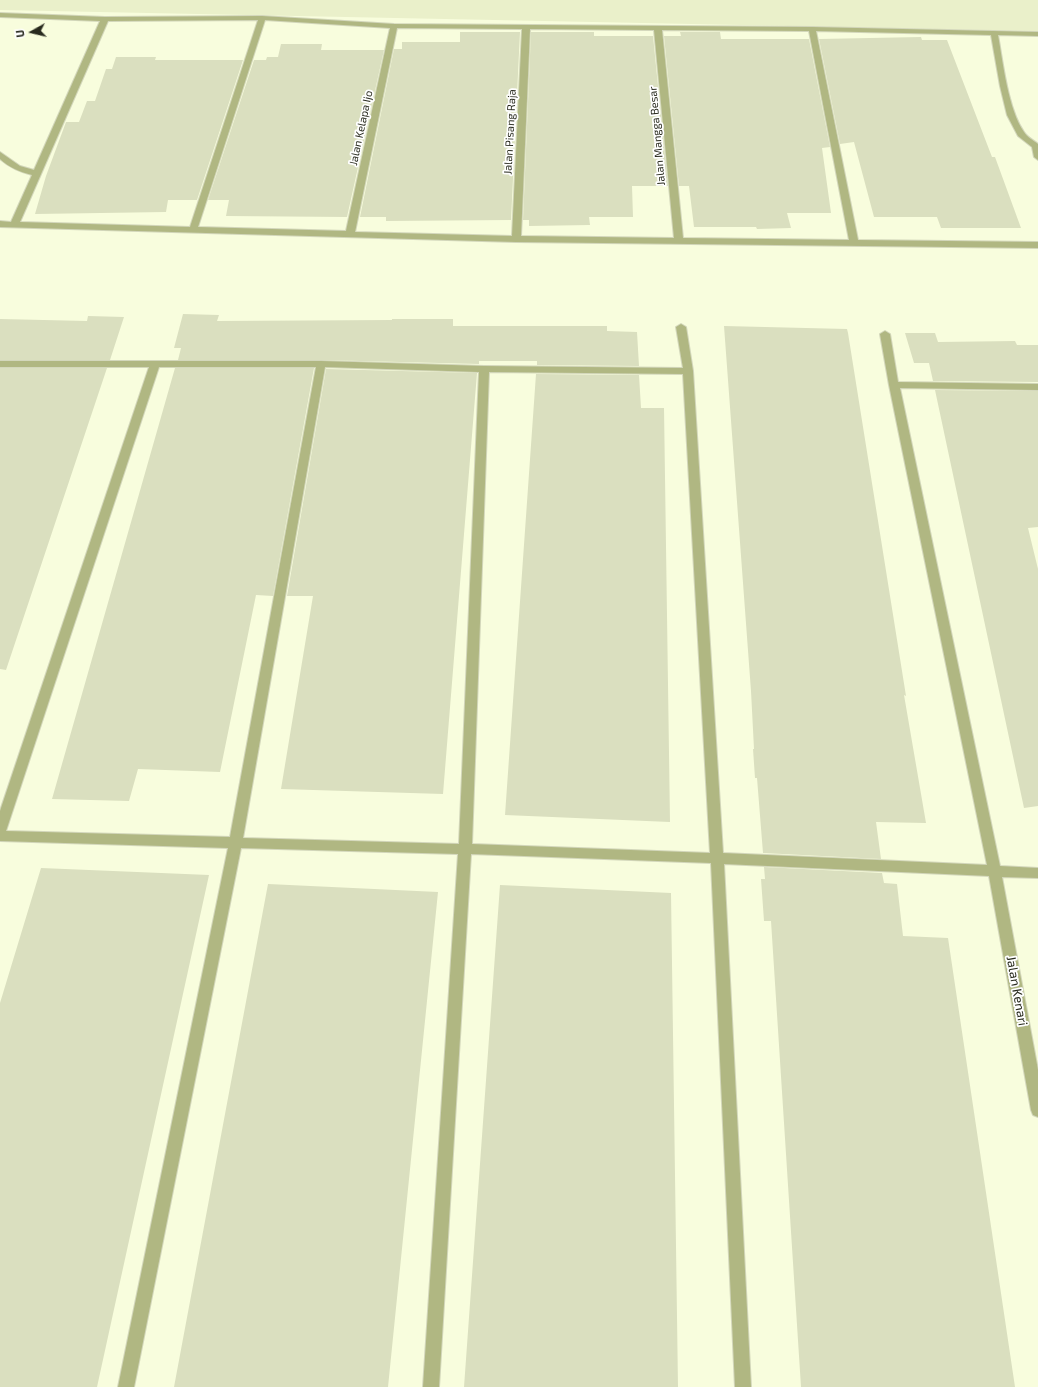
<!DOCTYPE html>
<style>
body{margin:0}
#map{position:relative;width:1038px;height:1387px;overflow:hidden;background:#f8fddd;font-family:"Exo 2",sans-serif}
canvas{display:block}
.north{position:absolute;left:12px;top:12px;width:40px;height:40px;-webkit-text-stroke:3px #fff;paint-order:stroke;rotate:262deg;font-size:11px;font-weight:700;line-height:16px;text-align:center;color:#282a1e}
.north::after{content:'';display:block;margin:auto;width:14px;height:18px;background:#282a1e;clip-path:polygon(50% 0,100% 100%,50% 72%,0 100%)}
</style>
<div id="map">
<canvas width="1038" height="1387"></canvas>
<div class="north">U</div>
</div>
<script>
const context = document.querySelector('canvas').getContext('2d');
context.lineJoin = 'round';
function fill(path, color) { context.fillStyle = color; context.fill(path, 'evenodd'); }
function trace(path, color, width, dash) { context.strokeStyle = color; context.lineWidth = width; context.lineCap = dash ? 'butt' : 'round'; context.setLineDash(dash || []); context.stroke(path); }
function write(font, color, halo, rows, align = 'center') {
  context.font = font + ' "Exo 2",sans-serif'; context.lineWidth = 3.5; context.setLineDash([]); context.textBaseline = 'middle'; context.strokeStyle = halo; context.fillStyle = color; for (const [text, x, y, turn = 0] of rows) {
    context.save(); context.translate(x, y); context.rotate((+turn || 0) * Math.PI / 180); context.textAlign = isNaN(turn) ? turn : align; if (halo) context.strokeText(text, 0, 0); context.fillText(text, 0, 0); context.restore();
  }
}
fill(new Path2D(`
 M 0,0 L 1038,0 L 1038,31 L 0,10 Z`), '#eaf0ca');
fill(new Path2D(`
 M 460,32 L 520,32 L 511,220 L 386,221 L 386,217 L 360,217 L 394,49 L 402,49 L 402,42 L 460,42 Z
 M 531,32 L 594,32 L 594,36 L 653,36 L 668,186 L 632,186 L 633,217 L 589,217 L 590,225 L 529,226 L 529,220 L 523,220 Z
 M 680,32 L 720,32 L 721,39 L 809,39 L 830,147 L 822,148 L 831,213 L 787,213 L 791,228 L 757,229 L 756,227 L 694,227 L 689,186 L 679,186 L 664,36 L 681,36 Z
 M 921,37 L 922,40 L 947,40 L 992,157 L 995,157 L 1021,228 L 941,228 L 937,217 L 874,217 L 854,142 L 840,144 L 819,39 Z
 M 281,44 L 322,44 L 321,50 L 384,50 L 347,217 L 226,216 L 229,200 L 208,200 L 254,60 L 266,60 L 267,57 L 278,57 Z
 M 116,57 L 156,57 L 155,60 L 243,60 L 197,200 L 168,200 L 166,212 L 35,214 L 46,176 L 66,122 L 79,122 L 87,101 L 95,101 L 106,69 L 112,69 Z
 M 183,314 L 219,315 L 217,321 L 392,320 L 392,319 L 453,319 L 453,326 L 607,326 L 607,331 L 637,332 L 639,366 L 537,365 L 537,361 L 479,361 L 479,364 L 321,360 L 178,360 L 181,348 L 174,348 Z
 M 88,316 L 124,317 L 110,360 L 0,360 L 0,319 L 87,321 Z
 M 724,326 L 847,329 L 848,333 L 906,696 L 904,695 L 926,823 L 876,822 L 881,859 L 763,853 L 757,778 L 755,778 L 753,749 L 754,749 L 751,691 Z
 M 905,333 L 935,333 L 938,342 L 1015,341 L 1017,345 L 1038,345 L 1038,382 L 933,381 L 929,363 L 914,363 Z
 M 0,368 L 107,368 L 6,670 L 0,669 Z
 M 175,368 L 314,368 L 273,596 L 256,595 L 220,772 L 138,769 L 129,801 L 52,799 Z
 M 326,369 L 477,373 L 443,794 L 281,789 L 313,596 L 287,596 Z
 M 536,374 L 639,375 L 641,408 L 664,408 L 670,822 L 505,815 Z
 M 935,390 L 1038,391 L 1038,527 L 1028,528 L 1038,569 L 1038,806 L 1024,808 Z
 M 764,867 L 882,873 L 884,883 L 897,884 L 903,936 L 948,938 L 1015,1387 L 801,1387 L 771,921 L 764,921 L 761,879 L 765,879 Z
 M 41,868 L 209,875 L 97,1387 L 0,1387 L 0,1003 Z
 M 268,884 L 438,892 L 388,1387 L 174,1387 Z
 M 500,885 L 671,893 L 678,1387 L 464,1387 Z`), '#dadfbf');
const minor = new Path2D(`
 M 0,13 L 105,17 L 262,16 L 394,24 L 812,27 L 1038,32 L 1038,36 L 998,35 C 1003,63 1008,109 1024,132 C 1027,137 1033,140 1038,144 L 1038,160 L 1034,157 L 1032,147 L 1018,136 L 1007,115 L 1000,86 L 991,35 L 816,31 L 858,240 L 1038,242 L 1038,248 L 516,242 L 0,227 L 0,221 L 11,222 L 32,175 C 20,172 10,168 0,159 L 0,152 L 20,166 L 34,170 L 100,21 L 0,17 ZM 258,20 L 190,227 L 20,222 L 108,21 ZM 265,20 L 390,28 L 346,231 L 198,227 ZM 397,28 L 522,29 L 512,236 L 355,232 ZM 530,29 L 654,30 L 674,238 L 521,236 ZM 662,30 L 809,31 L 849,240 L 683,238 Z
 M 681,324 L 686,327 L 693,371 L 723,853 L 987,865 L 889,385 L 880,334 L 885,331 L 890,334 L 898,382 L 1038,384 L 1038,390 L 900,388 L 1000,866 L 1038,868 L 1038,878 L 1002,877 L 1038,1070 L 1038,1117 L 1033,1115 L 1031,1110 L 989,876 L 724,864 L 751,1387 L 735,1387 L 711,863 L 471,854 L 439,1387 L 423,1387 L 458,854 L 241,848 L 134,1387 L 118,1387 L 228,848 L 0,841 L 0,811 L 149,367 L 0,367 L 0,361 L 321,361 L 484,366 L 683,368 L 676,327 ZM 159,367 L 316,367 L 230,837 L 6,831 ZM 325,367 L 479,372 L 459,844 L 243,838 ZM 489,372 L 683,374 L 710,853 L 472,844 Z`);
trace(minor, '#d3d7bb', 2);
fill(minor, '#b0b782');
write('11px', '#282a1e', '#fff', [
 ["Jalan Kelapa Ijo",361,128,-78],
 ["Jalan Pisang Raja",510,132,-87],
 ["Jalan Mangga Besar",657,136,-95]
]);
write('13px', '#282a1e', '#fff', [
 ["Jalan Kenari",1017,991,80]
]);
</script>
